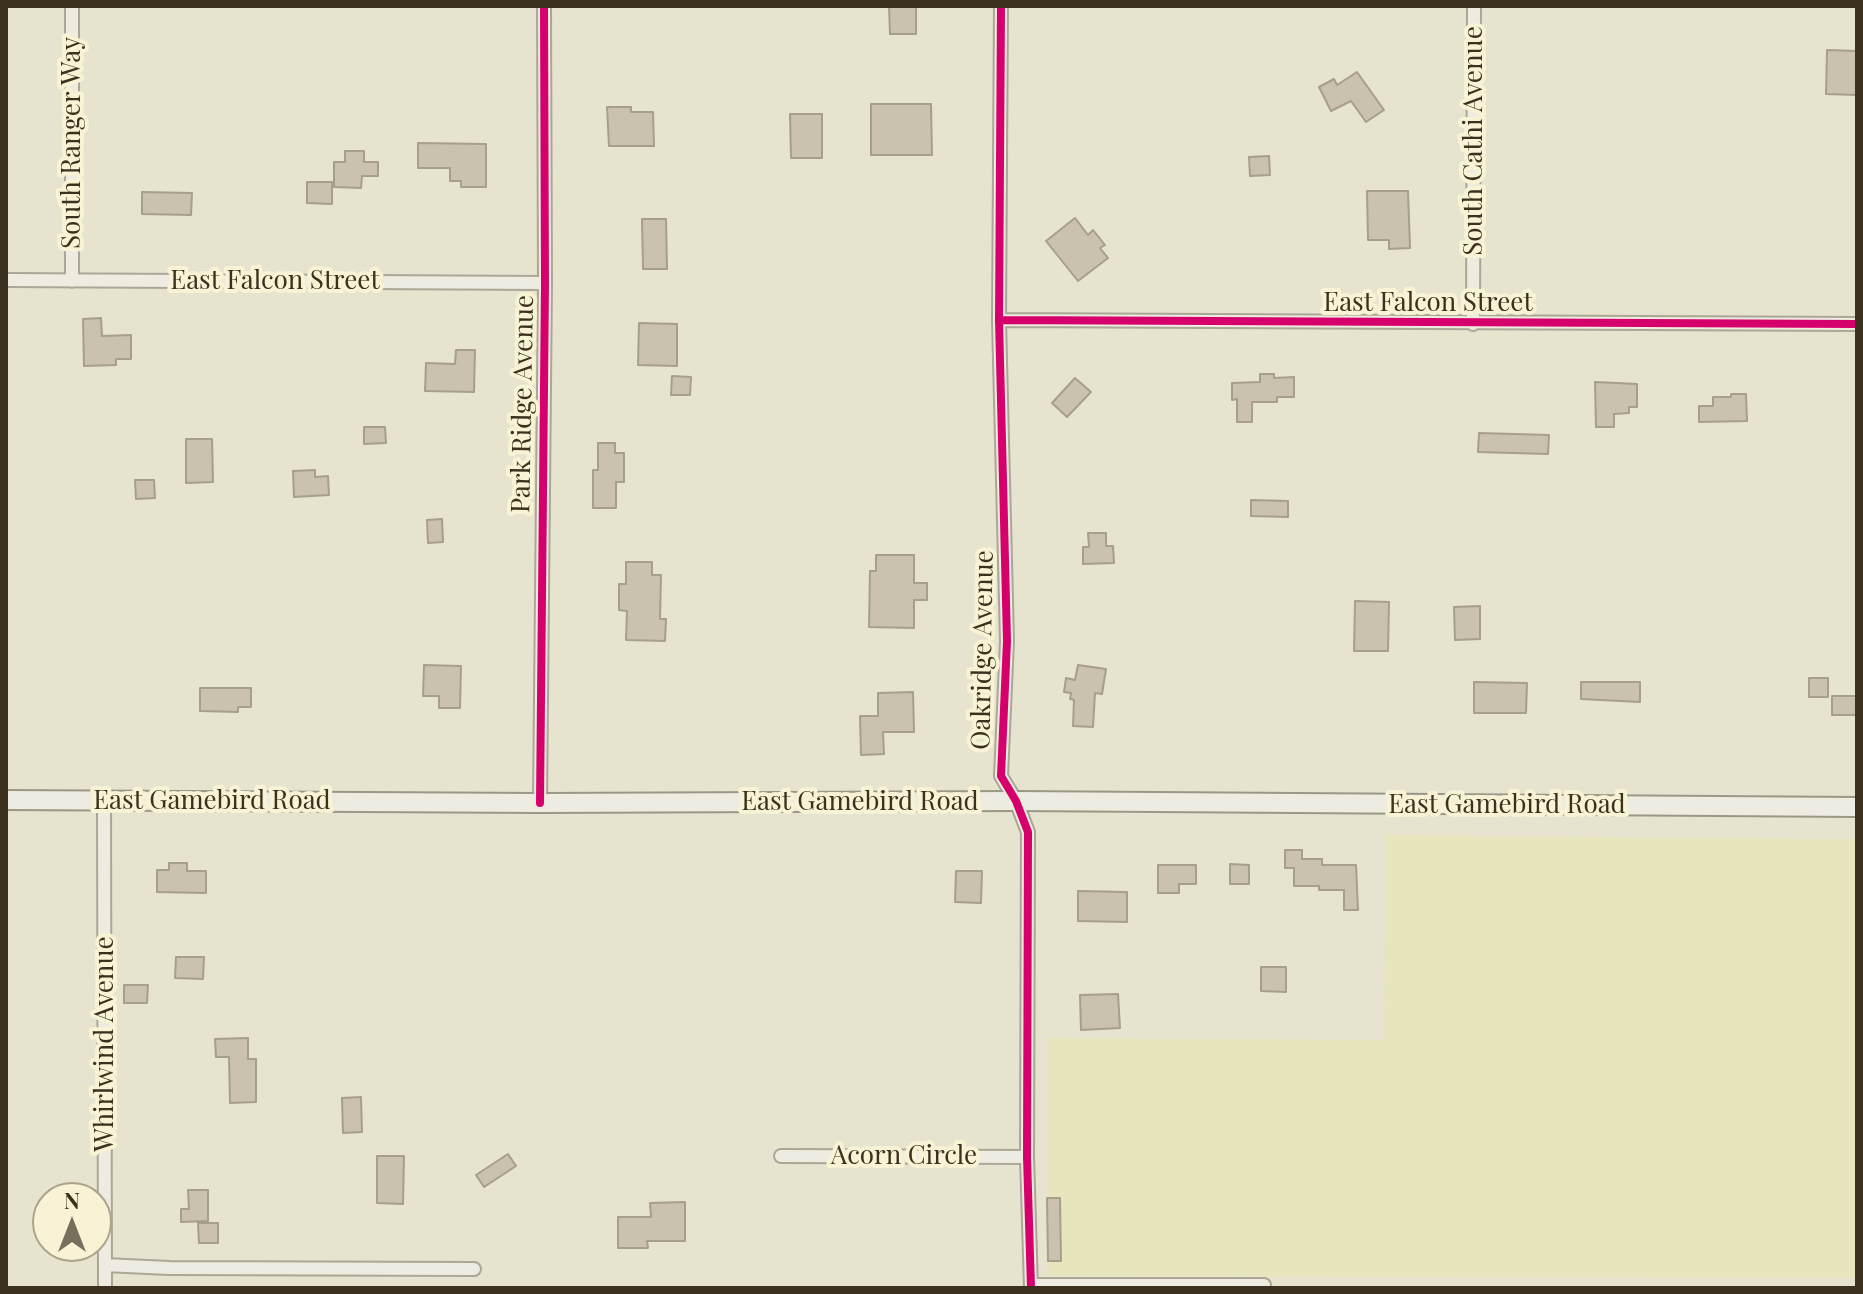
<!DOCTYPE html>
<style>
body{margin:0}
#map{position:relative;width:1863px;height:1294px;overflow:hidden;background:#e6e3ce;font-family:"Playfair Display",serif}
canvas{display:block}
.frame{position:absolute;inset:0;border:8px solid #3b311e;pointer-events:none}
.north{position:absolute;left:32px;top:1182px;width:80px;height:80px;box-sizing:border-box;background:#f7f3d4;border:2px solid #aca58b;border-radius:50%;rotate:0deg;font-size:22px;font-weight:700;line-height:32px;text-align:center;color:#3b311e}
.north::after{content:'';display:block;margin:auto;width:28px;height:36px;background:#776f5c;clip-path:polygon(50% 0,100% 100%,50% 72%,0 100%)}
</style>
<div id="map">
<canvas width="1863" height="1294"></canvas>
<div class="frame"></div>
<div class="north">N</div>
</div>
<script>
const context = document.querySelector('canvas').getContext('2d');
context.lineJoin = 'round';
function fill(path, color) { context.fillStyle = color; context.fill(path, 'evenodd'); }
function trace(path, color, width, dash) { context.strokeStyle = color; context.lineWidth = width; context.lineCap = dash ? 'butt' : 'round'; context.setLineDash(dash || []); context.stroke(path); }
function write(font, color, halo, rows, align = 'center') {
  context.font = font + ' "Playfair Display",serif'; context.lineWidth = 8; context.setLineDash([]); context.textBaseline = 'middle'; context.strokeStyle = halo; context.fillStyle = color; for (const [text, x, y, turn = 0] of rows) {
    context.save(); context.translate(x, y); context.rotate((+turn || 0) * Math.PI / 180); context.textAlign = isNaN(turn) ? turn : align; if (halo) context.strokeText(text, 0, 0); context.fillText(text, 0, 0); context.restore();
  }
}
fill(new Path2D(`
 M 1386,835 L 1857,839 L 1857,1278 L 1047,1276 L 1048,1038 L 1384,1040 Z`), '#e7e5be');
const building = new Path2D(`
 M 889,6 L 916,6 L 916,34 L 890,34 Z
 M 1827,50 L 1857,51 L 1857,95 L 1826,94 Z
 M 1357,72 L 1384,110 L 1366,122 L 1351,101 L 1331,111 L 1319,87 L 1334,79 L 1337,85 Z
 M 871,104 L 931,104 L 932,155 L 871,155 Z
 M 607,107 L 631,107 L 631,112 L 653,112 L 654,146 L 609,146 Z
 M 790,114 L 822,114 L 822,158 L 791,158 Z
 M 418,143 L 486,144 L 486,187 L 461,187 L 461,181 L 450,181 L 450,168 L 418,168 Z
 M 345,151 L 364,151 L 364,162 L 378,162 L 378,176 L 362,176 L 361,188 L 334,187 L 334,162 L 345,162 Z
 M 1269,156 L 1270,175 L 1250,176 L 1249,157 Z
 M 307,182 L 332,182 L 332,204 L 307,203 Z
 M 1367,191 L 1408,191 L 1410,248 L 1389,249 L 1389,240 L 1368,240 Z
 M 142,192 L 192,193 L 191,215 L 142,214 Z
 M 1075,218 L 1088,235 L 1093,230 L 1105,245 L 1100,248 L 1108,258 L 1078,281 L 1046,241 Z
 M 642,219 L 666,219 L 667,269 L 643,269 Z
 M 101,318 L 102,336 L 131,335 L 131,359 L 116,359 L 116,365 L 84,366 L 83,319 Z
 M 639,323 L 677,324 L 677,366 L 638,365 Z
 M 456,350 L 475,350 L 474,392 L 425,391 L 426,363 L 455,364 Z
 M 1260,374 L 1274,374 L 1274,378 L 1294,377 L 1294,397 L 1277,397 L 1277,402 L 1252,402 L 1252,422 L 1237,422 L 1237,399 L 1232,400 L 1232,383 L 1260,382 Z
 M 672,376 L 691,377 L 690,395 L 671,395 Z
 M 1075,378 L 1091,392 L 1067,417 L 1052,403 Z
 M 1595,382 L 1637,384 L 1637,407 L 1629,407 L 1629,413 L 1614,414 L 1614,427 L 1596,427 Z
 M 1731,394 L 1746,394 L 1747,421 L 1699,422 L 1699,406 L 1713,406 L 1713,397 L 1731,397 Z
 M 364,427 L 385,427 L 386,443 L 364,444 Z
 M 1479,433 L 1549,435 L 1548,454 L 1478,452 Z
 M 186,439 L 212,439 L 213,482 L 186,483 Z
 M 598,443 L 615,443 L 615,453 L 624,453 L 624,482 L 616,482 L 616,508 L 593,508 L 593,470 L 598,470 Z
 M 315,470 L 315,477 L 328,476 L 329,495 L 294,497 L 293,471 Z
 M 135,480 L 154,480 L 155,498 L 136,499 Z
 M 1251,500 L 1288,501 L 1288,517 L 1251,516 Z
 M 442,519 L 443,542 L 428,543 L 427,520 Z
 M 1088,533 L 1106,533 L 1106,546 L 1113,546 L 1114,563 L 1083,564 L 1083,547 L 1089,547 Z
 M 876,555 L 914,555 L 914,583 L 927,583 L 927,600 L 914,600 L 914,628 L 869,627 L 870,571 L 876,571 Z
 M 626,562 L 652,562 L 652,575 L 661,575 L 660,619 L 666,619 L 665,641 L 626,640 L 627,611 L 619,610 L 619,584 L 626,584 Z
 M 1355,601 L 1389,602 L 1388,651 L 1354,651 Z
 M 1480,606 L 1480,639 L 1455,640 L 1454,607 Z
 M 424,665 L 461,666 L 460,708 L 439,708 L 439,696 L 423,696 Z
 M 1078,665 L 1106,669 L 1102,694 L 1095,693 L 1093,727 L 1073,726 L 1074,700 L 1070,699 L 1071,693 L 1064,692 L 1066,678 L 1075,680 Z
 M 1809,678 L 1828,678 L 1828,697 L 1809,697 Z
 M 1474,682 L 1527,683 L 1526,713 L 1474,713 Z
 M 1581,682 L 1640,682 L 1640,702 L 1581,699 Z
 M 200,688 L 251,688 L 251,707 L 238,707 L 238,712 L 200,711 Z
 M 913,692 L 914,732 L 883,732 L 884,754 L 861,755 L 860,716 L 878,716 L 878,693 Z
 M 1832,696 L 1857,696 L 1857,715 L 1832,715 Z
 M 1285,850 L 1302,850 L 1302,859 L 1322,859 L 1322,865 L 1356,865 L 1358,910 L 1344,910 L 1344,890 L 1319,890 L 1319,886 L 1294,886 L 1294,868 L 1285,868 Z
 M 169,863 L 187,863 L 187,871 L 206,871 L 206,893 L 157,892 L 157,870 L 169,870 Z
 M 1230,864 L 1249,865 L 1249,884 L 1230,884 Z
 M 1158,865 L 1196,865 L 1196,884 L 1179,884 L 1179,893 L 1158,893 Z
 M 956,871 L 982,871 L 981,903 L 955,902 Z
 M 1078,891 L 1127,892 L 1127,922 L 1078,921 Z
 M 176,957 L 204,957 L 203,979 L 175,978 Z
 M 1261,967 L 1286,967 L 1286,992 L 1261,991 Z
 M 124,985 L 148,985 L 147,1003 L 124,1003 Z
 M 1118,994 L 1120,1028 L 1081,1030 L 1080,995 Z
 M 248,1038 L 248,1059 L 256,1059 L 256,1102 L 230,1103 L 229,1057 L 216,1057 L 215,1039 Z
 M 361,1097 L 362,1132 L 343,1133 L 342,1098 Z
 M 508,1154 L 516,1166 L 484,1187 L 476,1175 Z
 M 377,1156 L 404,1156 L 403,1204 L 377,1203 Z
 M 188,1190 L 208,1190 L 208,1221 L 181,1222 L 181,1209 L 189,1209 Z
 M 1047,1198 L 1060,1198 L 1061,1261 L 1048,1261 Z
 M 685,1202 L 685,1241 L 647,1241 L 648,1248 L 618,1248 L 618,1217 L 651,1217 L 650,1203 Z
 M 198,1223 L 218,1223 L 218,1243 L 199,1243 Z`);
fill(building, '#cac1af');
trace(building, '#a79e8d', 2);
const street = new Path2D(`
 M 72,6 L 72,281
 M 1001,6 L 999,320 L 1007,641 L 1001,776 L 1016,801 L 1028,832 L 1027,1157 L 1031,1288
 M 6,280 L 545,283
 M 999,320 L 1857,324
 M 1473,324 L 1474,6
 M 104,800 L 105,1288
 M 540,803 L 545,283 L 544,6
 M 781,1156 L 1027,1157
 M 105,1265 L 169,1268 L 474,1269
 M 1031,1285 L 1264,1285`);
const secondary = new Path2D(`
 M 6,800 L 540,803 L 1016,801 L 1857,807`);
trace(street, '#aba797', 16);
trace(secondary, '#9b9786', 22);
trace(street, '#eeece0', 12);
trace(secondary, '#eeece0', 18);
trace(new Path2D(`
 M 1001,6 L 999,320 L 1007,641 L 1001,776 L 1016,801 L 1028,832 L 1027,1157 L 1031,1288
 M 999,320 L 1857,324
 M 540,803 L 545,283 L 544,6`), '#d6006c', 8);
write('26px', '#3b311e', '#f7f3d4', [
 ["South Cathi Avenue",1474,141,-90],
 ["South Ranger Way",72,143,-90],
 ["East Falcon Street",275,281],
 ["East Falcon Street",1428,303],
 ["Park Ridge Avenue",523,404,-89],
 ["Oakridge Avenue",983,650,-89],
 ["East Gamebird Road",212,801],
 ["East Gamebird Road",860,802],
 ["East Gamebird Road",1507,805],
 ["Whirlwind Avenue",105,1044,-90],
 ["Acorn Circle",904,1156]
]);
</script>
